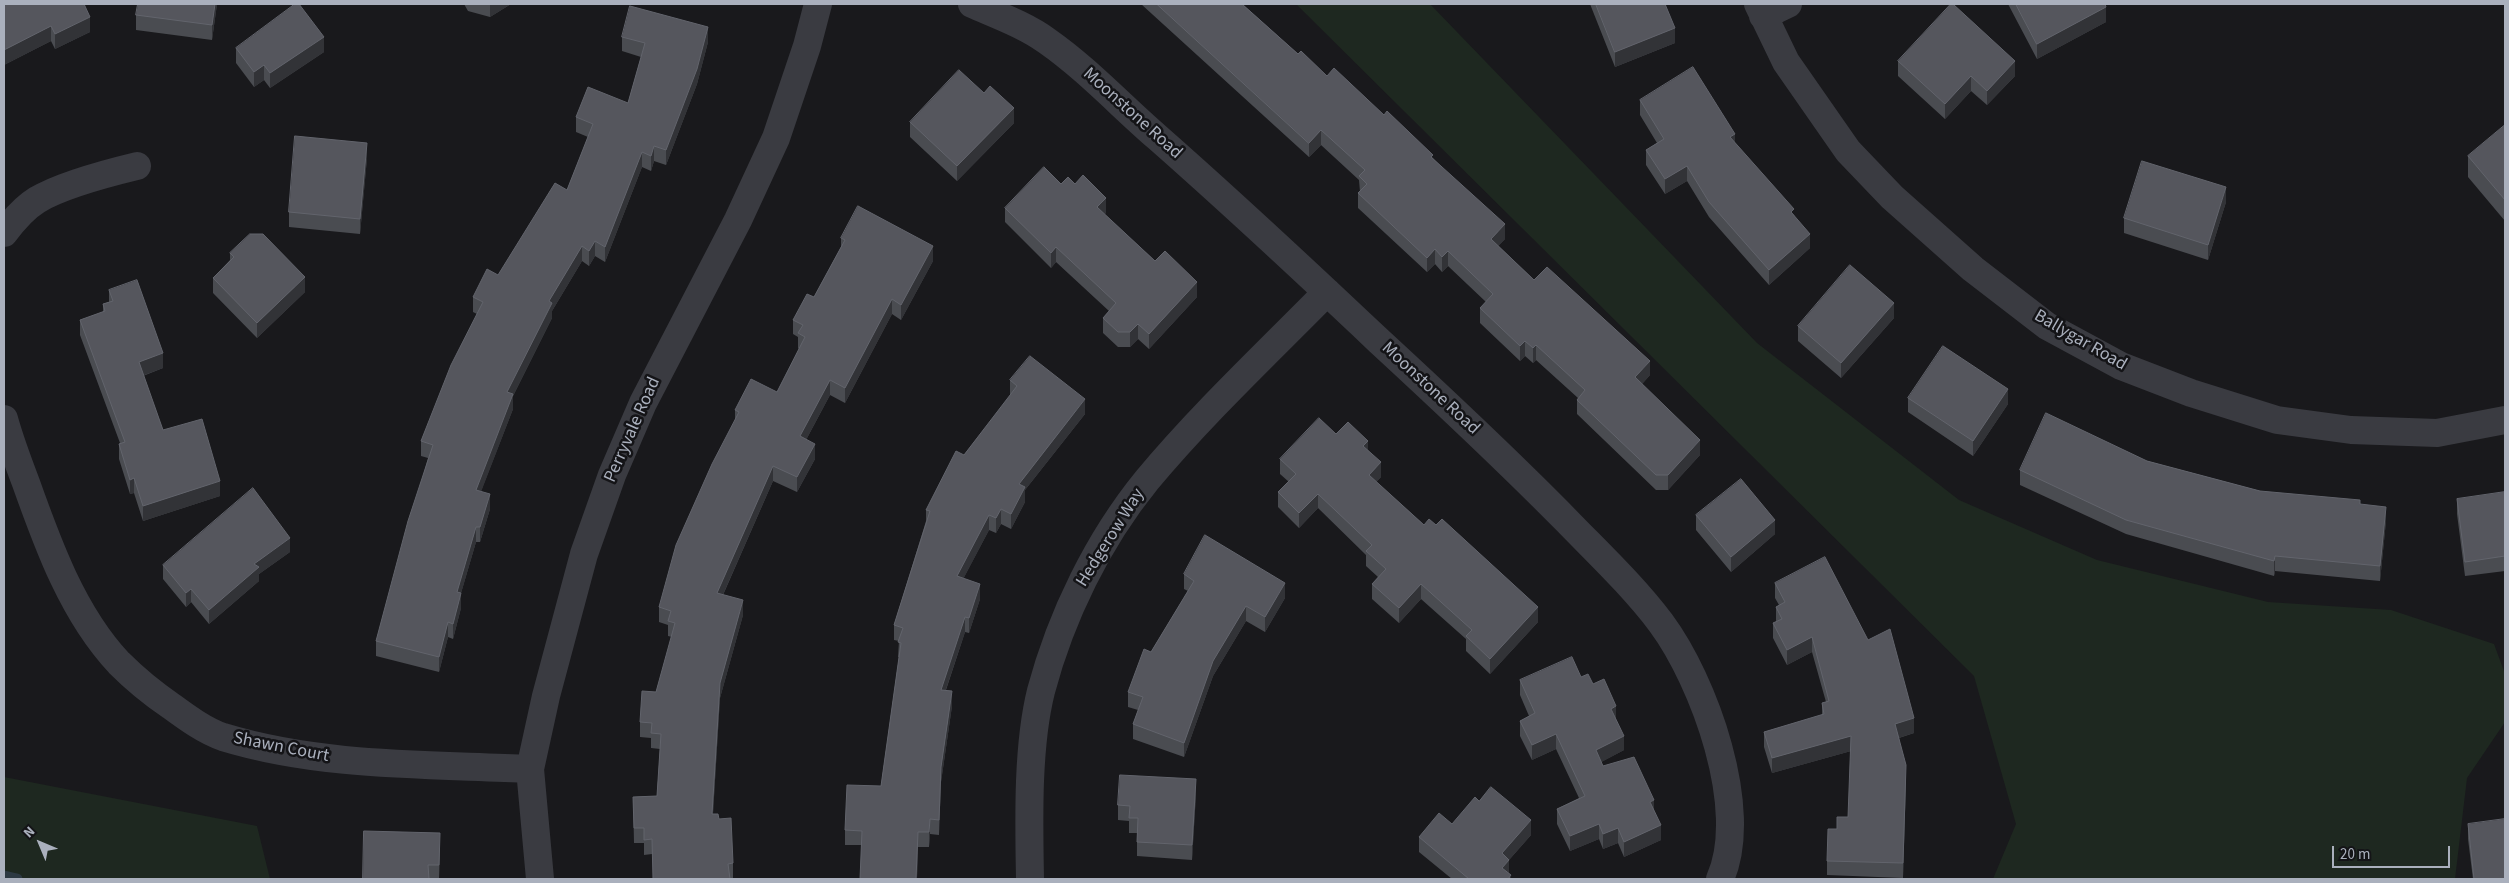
<!DOCTYPE html>
<style>
body{margin:0}
#map{position:relative;width:2509px;height:883px;overflow:hidden;background:#19191c;font-family:"Source Sans 3",sans-serif}
canvas{display:block}
.frame{position:absolute;inset:0;border:5px solid #aab0bd;pointer-events:none}
.north{position:absolute;left:15px;top:818px;width:50px;height:50px;-webkit-text-stroke:4px #141417;paint-order:stroke;rotate:315deg;font-size:14px;font-weight:700;line-height:20px;text-align:center;color:#aab0bd}
.north::after{content:'';display:block;margin:auto;width:18px;height:22px;background:#aab0bd;clip-path:polygon(50% 0,100% 100%,50% 72%,0 100%)}
.scale{position:absolute;left:2332px;top:846px;width:118px;height:22px;box-sizing:border-box;border:2px solid #aab0bd;border-top:0;padding-left:6px;font-size:15px;line-height:18px;white-space:nowrap;color:#aab0bd;-webkit-text-stroke:4px #141417;paint-order:stroke}
</style>
<div id="map">
<canvas width="2509" height="883"></canvas>
<div class="frame"></div>
<div class="north">N</div>
<div class="scale">20 m</div>
</div>
<script>
const context = document.querySelector('canvas').getContext('2d');
context.lineJoin = 'round';
function fill(path, color) { context.fillStyle = color; context.fill(path, 'evenodd'); }
function trace(path, color, width, dash) { context.strokeStyle = color; context.lineWidth = width; context.lineCap = dash ? 'butt' : 'round'; context.setLineDash(dash || []); context.stroke(path); }
function write(font, color, halo, rows, align = 'center') {
  context.font = font + ' "Source Sans 3",sans-serif'; context.lineWidth = 5; context.setLineDash([]); context.textBaseline = 'middle'; context.strokeStyle = halo; context.fillStyle = color; for (const [text, x, y, turn = 0] of rows) {
    context.save(); context.translate(x, y); context.rotate((+turn || 0) * Math.PI / 180); context.textAlign = isNaN(turn) ? turn : align; if (halo) context.strokeText(text, 0, 0); context.fillText(text, 0, 0); context.restore();
  }
}
fill(new Path2D(`
 M 1296,4 L 1430,4 L 1757,343 L 1959,500 L 2097,560 L 2268,602 L 2391,610 L 2494,644 L 2505,674 L 2505,722 L 2467,778 L 2455,879 L 1993,879 L 2016,824 L 1974,676 Z
 M 4,777 L 257,826 L 270,879 L 4,879 Z`), '#1e2820');
trace(new Path2D(`
 M 4,876 L 17,879`), '#2d3942', 11);
trace(new Path2D(`
 M 972,4 C 997,15 1025,25 1047,41 C 1087,69 1120,105 1157,137 C 1232,203 1306,272 1379,341 C 1443,400 1506,459 1567,521 C 1599,554 1633,586 1661,623 C 1704,681 1751,810 1720,879
 M 1758,4 L 1786,62 L 1848,151 L 1892,197 L 1973,269 L 2047,326 L 2121,366 L 2191,393 L 2277,420 L 2351,430 L 2437,433 L 2505,420
 M 1763,16 L 1788,4
 M 4,233 C 13,221 24,208 37,200 C 62,185 108,173 137,166
 M 4,419 C 10,441 18,462 26,483 C 48,545 73,614 119,663 C 135,679 152,693 171,706 C 186,717 205,731 223,737 C 321,767 428,764 530,769
 M 540,879 L 530,769 L 546,696 L 584,554 L 612,475 L 643,403 L 738,220 L 776,138 L 807,46 L 818,4
 M 1030,879 C 1029,822 1027,747 1041,691 C 1061,616 1098,540 1147,480 C 1203,413 1266,354 1327,292`), '#3a3b41', 28);
fill(new Path2D(`
 M 4,4 L 90,32 L 55,49 L 51,41 L 4,65 Z
 M 217,4 L 212,40 L 136,30 L 136,15 Z
 M 464,4 L 511,4 L 490,17 L 468,11 Z
 M 1141,4 L 1242,4 L 1298,54 L 1327,76 L 1384,115 L 1433,158 L 1505,239 L 1498,246 L 1534,280 L 1650,375 L 1642,384 L 1700,455 L 1668,490 L 1656,490 L 1577,414 L 1577,400 L 1578,398 L 1536,360 L 1533,363 L 1525,356 L 1520,361 L 1480,323 L 1480,308 L 1486,302 L 1448,266 L 1442,272 L 1435,264 L 1427,272 L 1358,208 L 1358,193 L 1360,192 L 1359,180 L 1321,145 L 1309,157 Z
 M 1590,4 L 1665,4 L 1675,43 L 1615,67 Z
 M 2008,4 L 2105,4 L 2106,22 L 2037,59 Z
 M 622,37 L 708,42 L 697,84 L 666,165 L 654,161 L 651,171 L 642,167 L 605,262 L 595,256 L 589,266 L 582,261 L 552,311 L 552,318 L 513,396 L 513,409 L 481,491 L 490,509 L 480,542 L 476,542 L 461,593 L 461,608 L 453,639 L 448,637 L 439,672 L 376,656 L 376,641 L 428,458 L 421,456 L 421,441 L 477,314 L 473,312 L 473,297 L 498,275 L 567,190 L 588,137 L 576,132 L 576,117 L 628,103 L 641,57 L 622,51 Z
 M 236,48 L 324,52 L 270,88 L 264,80 L 254,87 L 236,63 Z
 M 1898,61 L 2015,76 L 1987,105 L 1971,91 L 1945,119 L 1898,76 Z
 M 1640,100 L 1735,143 L 1794,215 L 1810,248 L 1769,285 L 1709,217 L 1687,181 L 1665,194 L 1646,165 L 1646,150 L 1657,143 L 1640,115 Z
 M 910,122 L 1014,123 L 957,181 L 910,137 Z
 M 2505,125 L 2505,221 L 2468,177 L 2468,156 Z
 M 367,158 L 360,234 L 289,227 L 289,212 Z
 M 1061,184 L 1075,184 L 1106,213 L 1104,214 L 1155,261 L 1197,297 L 1149,349 L 1138,339 L 1130,347 L 1118,347 L 1103,333 L 1103,318 L 1109,311 L 1056,262 L 1051,268 L 1005,222 L 1005,208 Z
 M 2226,202 L 2208,260 L 2124,233 L 2124,218 Z
 M 841,238 L 933,261 L 901,320 L 892,314 L 845,403 L 830,395 L 806,440 L 815,459 L 797,492 L 773,481 L 723,595 L 743,615 L 720,698 L 713,814 L 719,819 L 733,863 L 733,878 L 730,878 L 652,854 L 644,855 L 644,843 L 634,843 L 633,797 L 657,796 L 660,749 L 651,748 L 651,738 L 640,737 L 640,722 L 656,692 L 672,637 L 668,636 L 668,625 L 659,622 L 659,607 L 735,421 L 735,410 L 777,392 L 799,349 L 798,348 L 798,337 L 793,334 L 793,320 L 814,297 L 841,247 Z
 M 230,253 L 305,292 L 257,338 L 213,293 L 213,278 L 230,260 Z
 M 109,290 L 163,368 L 143,376 L 163,430 L 220,496 L 143,521 L 134,493 L 130,494 L 119,459 L 119,444 L 120,443 L 80,335 L 80,320 L 103,312 L 103,304 L 109,302 Z
 M 1894,318 L 1841,378 L 1798,341 L 1798,326 Z
 M 1010,380 L 1085,414 L 1025,490 L 1025,502 L 1011,529 L 1001,524 L 996,533 L 989,530 L 963,579 L 980,599 L 969,633 L 965,632 L 946,690 L 952,706 L 941,782 L 939,835 L 930,834 L 929,847 L 918,847 L 917,879 L 860,879 L 862,845 L 845,845 L 845,830 L 881,786 L 899,657 L 898,657 L 899,641 L 894,640 L 894,625 L 926,521 L 926,510 L 964,455 L 1010,396 Z
 M 1908,398 L 2008,404 L 1973,456 L 1908,412 Z
 M 1336,434 L 1368,450 L 1381,477 L 1376,482 L 1424,525 L 1538,622 L 1490,674 L 1466,651 L 1466,639 L 1421,599 L 1399,623 L 1372,599 L 1372,584 L 1378,577 L 1366,566 L 1366,555 L 1318,508 L 1299,528 L 1278,507 L 1278,492 L 1289,482 L 1280,474 L 1280,459 Z
 M 2147,461 L 2260,491 L 2360,504 L 2386,521 L 2380,581 L 2275,571 L 2274,576 L 2126,534 L 2020,485 L 2020,470 Z
 M 2505,492 L 2505,571 L 2465,576 L 2457,514 L 2457,499 Z
 M 1696,515 L 1775,534 L 1731,572 L 1696,530 Z
 M 290,552 L 259,574 L 259,581 L 209,624 L 191,602 L 186,607 L 163,579 L 163,565 Z
 M 1184,574 L 1285,598 L 1265,632 L 1246,621 L 1213,676 L 1184,757 L 1133,739 L 1133,724 L 1138,710 L 1128,707 L 1128,692 L 1151,652 L 1188,591 L 1184,589 Z
 M 1775,583 L 1914,733 L 1899,738 L 1906,780 L 1903,878 L 1827,875 L 1827,861 L 1837,829 L 1848,817 L 1851,751 L 1772,773 L 1764,747 L 1764,732 L 1822,715 L 1822,703 L 1826,702 L 1812,652 L 1787,665 L 1773,638 L 1773,623 L 1776,622 L 1776,607 L 1779,605 L 1775,598 Z
 M 1581,677 L 1593,684 L 1616,720 L 1624,750 L 1601,762 L 1603,766 L 1654,811 L 1661,840 L 1624,857 L 1618,843 L 1603,849 L 1599,839 L 1570,851 L 1557,824 L 1557,809 L 1579,798 L 1556,749 L 1532,760 L 1520,736 L 1520,721 L 1529,716 L 1520,695 L 1520,680 Z
 M 1196,794 L 1192,860 L 1137,856 L 1137,833 L 1129,833 L 1129,821 L 1118,820 L 1118,805 Z
 M 1479,801 L 1531,835 L 1509,860 L 1509,874 L 1511,879 L 1452,879 L 1419,852 L 1419,837 L 1452,824 Z
 M 2468,824 L 2505,879 L 2473,879 L 2468,839 Z
 M 440,848 L 439,879 L 363,879 Z`), '#4a4c51');
fill(new Path2D(`
 M 215,4 L 217,4 L 212,40 L 212,25 Z
 M 490,4 L 511,4 L 490,17 Z
 M 2106,7 L 2106,22 L 2037,59 L 2037,44 Z
 M 90,17 L 90,32 L 55,49 L 55,34 Z
 M 51,26 L 51,41 L 4,65 L 4,50 Z
 M 708,27 L 708,42 L 697,84 L 666,165 L 666,150 Z
 M 1675,28 L 1675,43 L 1615,67 L 1615,52 Z
 M 324,37 L 324,52 L 270,88 L 270,73 Z
 M 2015,61 L 2015,76 L 1987,105 L 1987,91 Z
 M 264,65 L 264,80 L 254,87 L 254,72 Z
 M 1971,76 L 1971,91 L 1945,119 L 1945,104 Z
 M 1014,108 L 1014,123 L 957,181 L 957,166 Z
 M 1321,130 L 1321,145 L 1309,157 L 1309,143 Z
 M 1735,134 L 1735,148 L 1730,137 Z
 M 367,143 L 367,158 L 360,234 L 360,219 Z
 M 654,146 L 654,161 L 651,171 L 651,156 Z
 M 642,152 L 642,167 L 605,262 L 605,247 Z
 M 1687,166 L 1687,181 L 1665,194 L 1665,179 Z
 M 2226,187 L 2226,202 L 2208,260 L 2208,245 Z
 M 1106,198 L 1106,213 L 1097,222 L 1097,207 Z
 M 1505,224 L 1505,239 L 1491,254 L 1491,239 Z
 M 1810,234 L 1810,248 L 1769,285 L 1769,270 Z
 M 595,241 L 595,256 L 589,266 L 589,251 Z
 M 582,246 L 582,261 L 552,311 L 552,318 L 513,396 L 513,409 L 476,505 L 476,490 L 507,392 L 549,301 Z
 M 933,246 L 933,261 L 901,320 L 901,305 Z
 M 1056,247 L 1056,262 L 1051,268 L 1051,253 Z
 M 1435,249 L 1435,264 L 1427,272 L 1427,258 Z
 M 1448,251 L 1448,266 L 1442,272 L 1442,257 Z
 M 305,277 L 305,292 L 257,338 L 257,323 Z
 M 1197,282 L 1197,297 L 1149,349 L 1149,334 Z
 M 892,299 L 892,314 L 845,403 L 845,388 Z
 M 1894,303 L 1894,318 L 1841,378 L 1841,363 Z
 M 1138,324 L 1138,339 L 1130,347 L 1130,332 Z
 M 1525,341 L 1525,356 L 1520,361 L 1520,346 Z
 M 1536,345 L 1536,360 L 1533,363 L 1533,348 Z
 M 163,353 L 163,368 L 139,377 L 139,362 Z
 M 1650,361 L 1650,375 L 1635,392 L 1635,377 Z
 M 830,380 L 830,395 L 800,451 L 800,436 Z
 M 2008,389 L 2008,404 L 1973,456 L 1973,441 Z
 M 1085,399 L 1085,414 L 1025,490 L 1025,502 L 1011,529 L 1011,514 L 1019,484 Z
 M 1700,440 L 1700,455 L 1668,490 L 1668,475 Z
 M 1368,441 L 1368,456 L 1363,446 Z
 M 815,444 L 815,459 L 797,492 L 797,477 Z
 M 1381,462 L 1381,477 L 1369,490 L 1369,475 Z
 M 773,466 L 773,481 L 717,608 L 717,593 Z
 M 134,478 L 134,493 L 130,494 L 130,480 Z
 M 220,481 L 220,496 L 143,521 L 143,506 Z
 M 490,494 L 490,509 L 480,542 L 480,527 Z
 M 1318,494 L 1318,508 L 1299,528 L 1299,513 Z
 M 2386,507 L 2386,521 L 2380,581 L 2380,566 Z
 M 1001,509 L 1001,524 L 996,533 L 996,518 Z
 M 989,515 L 989,530 L 957,591 L 957,576 Z
 M 1775,520 L 1775,534 L 1731,572 L 1731,557 Z
 M 476,527 L 476,542 L 457,607 L 457,592 Z
 M 290,538 L 290,552 L 259,574 L 259,581 L 209,624 L 209,610 L 254,564 Z
 M 2275,556 L 2275,571 L 2274,576 L 2274,561 Z
 M 1285,583 L 1285,598 L 1265,632 L 1265,617 Z
 M 980,584 L 980,599 L 969,633 L 969,618 Z
 M 1421,584 L 1421,599 L 1399,623 L 1399,608 Z
 M 191,589 L 191,602 L 186,607 L 186,593 Z
 M 461,593 L 461,608 L 453,639 L 453,624 Z
 M 743,600 L 743,615 L 720,698 L 712,829 L 712,814 L 720,683 Z
 M 1246,606 L 1246,621 L 1213,676 L 1184,757 L 1184,743 L 1213,661 Z
 M 1538,607 L 1538,622 L 1490,674 L 1490,659 Z
 M 965,617 L 965,632 L 941,704 L 941,690 Z
 M 448,622 L 448,637 L 439,672 L 439,657 Z
 M 1812,637 L 1812,652 L 1787,665 L 1787,650 Z
 M 952,691 L 952,706 L 941,782 L 939,835 L 941,767 Z
 M 1616,706 L 1616,721 L 1611,709 Z
 M 1914,718 L 1914,733 L 1895,739 L 1895,724 Z
 M 1556,734 L 1556,749 L 1532,760 L 1532,745 Z
 M 1624,736 L 1624,750 L 1596,765 L 1596,750 Z
 M 1851,736 L 1851,751 L 1772,773 L 1772,758 Z
 M 1906,765 L 1906,780 L 1903,878 L 1903,863 Z
 M 1196,779 L 1196,794 L 1192,860 L 1192,845 Z
 M 1654,800 L 1654,815 L 1650,802 Z
 M 930,819 L 930,834 L 929,847 L 929,832 Z
 M 1531,820 L 1531,835 L 1509,860 L 1509,874 L 1502,879 L 1502,853 Z
 M 1599,824 L 1599,839 L 1570,851 L 1570,836 Z
 M 1661,825 L 1661,840 L 1624,857 L 1624,842 Z
 M 1618,828 L 1618,843 L 1603,849 L 1603,834 Z
 M 918,832 L 917,879 L 916,879 Z`), '#323337');
const building = new Path2D(`
 M 4,4 L 84,4 L 90,17 L 55,34 L 51,26 L 4,50 Z
 M 138,4 L 215,4 L 212,25 L 136,15 Z
 M 295,4 L 299,4 L 324,37 L 270,73 L 264,65 L 254,72 L 236,48 Z
 M 1157,4 L 1242,4 L 1298,54 L 1301,51 L 1327,76 L 1334,68 L 1384,115 L 1387,111 L 1433,155 L 1431,157 L 1505,224 L 1491,239 L 1534,280 L 1547,267 L 1650,361 L 1635,377 L 1700,440 L 1668,475 L 1656,475 L 1577,400 L 1585,390 L 1536,345 L 1533,348 L 1525,341 L 1520,346 L 1480,308 L 1493,294 L 1448,251 L 1442,257 L 1435,249 L 1427,258 L 1358,193 L 1367,184 L 1359,176 L 1365,170 L 1321,130 L 1309,143 Z
 M 1596,4 L 1665,4 L 1675,28 L 1615,52 Z
 M 1951,4 L 1953,4 L 2015,61 L 1987,91 L 1971,76 L 1945,104 L 1898,61 Z
 M 2016,4 L 2105,4 L 2106,7 L 2037,44 Z
 M 630,6 L 708,27 L 697,69 L 666,150 L 654,146 L 651,156 L 642,152 L 605,247 L 595,241 L 589,251 L 582,246 L 549,301 L 552,303 L 507,392 L 513,394 L 476,490 L 490,494 L 480,527 L 476,527 L 457,592 L 461,593 L 453,624 L 448,622 L 439,657 L 376,641 L 408,521 L 433,445 L 421,441 L 451,365 L 483,302 L 473,297 L 487,269 L 498,275 L 555,183 L 567,190 L 593,124 L 576,117 L 588,87 L 628,103 L 645,43 L 622,37 Z
 M 1693,67 L 1735,134 L 1730,137 L 1794,209 L 1791,212 L 1810,234 L 1769,270 L 1709,202 L 1687,166 L 1665,179 L 1646,150 L 1664,139 L 1640,100 Z
 M 959,70 L 984,93 L 990,86 L 1014,108 L 957,166 L 910,122 Z
 M 2505,125 L 2505,200 L 2468,156 Z
 M 295,136 L 367,143 L 360,219 L 289,212 Z
 M 2142,161 L 2226,187 L 2208,245 L 2124,218 Z
 M 1044,167 L 1061,184 L 1068,177 L 1075,184 L 1083,175 L 1106,198 L 1097,207 L 1155,261 L 1165,251 L 1197,282 L 1149,334 L 1138,324 L 1130,332 L 1118,332 L 1103,318 L 1116,303 L 1056,247 L 1051,253 L 1005,208 Z
 M 858,206 L 933,246 L 901,305 L 892,299 L 845,388 L 830,380 L 800,436 L 815,444 L 797,477 L 773,466 L 717,593 L 743,600 L 720,683 L 712,814 L 718,814 L 719,819 L 731,818 L 733,863 L 728,864 L 730,879 L 653,879 L 652,839 L 644,840 L 644,828 L 634,828 L 633,797 L 657,796 L 661,734 L 651,733 L 652,723 L 640,722 L 642,691 L 656,692 L 675,623 L 668,621 L 671,611 L 659,607 L 676,545 L 712,464 L 739,412 L 735,410 L 751,379 L 777,392 L 805,337 L 798,333 L 803,325 L 793,320 L 807,294 L 814,297 L 845,240 L 841,238 Z
 M 250,234 L 263,234 L 305,277 L 257,323 L 213,278 L 234,257 L 230,253 Z
 M 1850,265 L 1894,303 L 1841,363 L 1798,326 Z
 M 137,280 L 163,353 L 139,362 L 163,430 L 202,419 L 220,481 L 143,506 L 134,478 L 130,480 L 119,444 L 125,442 L 80,320 L 105,311 L 103,304 L 113,301 L 109,290 Z
 M 1943,346 L 2008,389 L 1973,441 L 1908,398 Z
 M 1030,356 L 1085,399 L 1019,484 L 1025,487 L 1011,514 L 1001,509 L 996,518 L 989,515 L 957,576 L 980,584 L 969,618 L 965,617 L 941,690 L 952,691 L 941,767 L 939,820 L 930,819 L 929,832 L 918,832 L 916,879 L 860,879 L 862,831 L 845,830 L 847,785 L 881,786 L 901,643 L 898,642 L 903,628 L 894,625 L 930,511 L 926,510 L 956,451 L 964,455 L 1017,386 L 1010,380 Z
 M 2046,413 L 2147,461 L 2260,491 L 2360,500 L 2360,504 L 2386,507 L 2380,566 L 2275,556 L 2274,561 L 2126,520 L 2020,470 Z
 M 1319,418 L 1336,434 L 1348,422 L 1368,441 L 1363,446 L 1381,462 L 1369,475 L 1424,525 L 1429,519 L 1436,525 L 1442,519 L 1538,607 L 1490,659 L 1466,636 L 1472,630 L 1421,584 L 1399,608 L 1372,584 L 1386,569 L 1366,551 L 1372,545 L 1318,494 L 1299,513 L 1278,492 L 1296,474 L 1280,459 Z
 M 1741,479 L 1775,520 L 1731,557 L 1696,515 Z
 M 253,488 L 290,538 L 254,564 L 259,567 L 209,610 L 191,589 L 186,593 L 163,565 Z
 M 2505,492 L 2505,556 L 2465,562 L 2457,499 Z
 M 1205,535 L 1285,583 L 1265,617 L 1246,606 L 1213,661 L 1184,743 L 1133,724 L 1143,697 L 1128,692 L 1144,649 L 1151,652 L 1194,581 L 1184,574 Z
 M 1825,557 L 1868,640 L 1890,629 L 1914,718 L 1895,724 L 1906,765 L 1903,863 L 1827,861 L 1828,829 L 1837,829 L 1837,817 L 1848,817 L 1851,736 L 1772,758 L 1764,732 L 1824,714 L 1822,703 L 1829,701 L 1812,637 L 1787,650 L 1773,623 L 1782,619 L 1776,607 L 1785,602 L 1775,583 Z
 M 1572,657 L 1581,677 L 1588,674 L 1593,684 L 1604,679 L 1616,706 L 1611,709 L 1624,736 L 1596,750 L 1603,766 L 1634,757 L 1654,800 L 1650,802 L 1661,825 L 1624,842 L 1618,828 L 1603,834 L 1599,824 L 1570,836 L 1557,809 L 1585,796 L 1556,734 L 1532,745 L 1520,721 L 1535,713 L 1520,680 Z
 M 1120,775 L 1196,779 L 1192,845 L 1137,842 L 1138,818 L 1129,818 L 1130,806 L 1118,805 Z
 M 1491,787 L 1531,820 L 1502,853 L 1509,860 L 1502,868 L 1511,875 L 1508,879 L 1469,879 L 1419,837 L 1439,813 L 1452,824 L 1475,797 L 1479,801 Z
 M 2505,819 L 2505,879 L 2474,879 L 2468,824 Z
 M 364,831 L 440,833 L 439,865 L 428,865 L 429,879 L 363,879 Z`);
fill(building, '#55565d');
trace(building, '#62646c', 1);
write('18px', '#aab0bd', '#141417', [
 ["Moonstone Road",1132,114,42],
 ["Ballygar Road",2080,341,30],
 ["Moonstone Road",1430,389,43],
 ["Perryvale Road",633,430,-66],
 ["Hedgerow Way",1111,538,-58],
 ["Shawn Court",281,748,11]
]);
</script>
